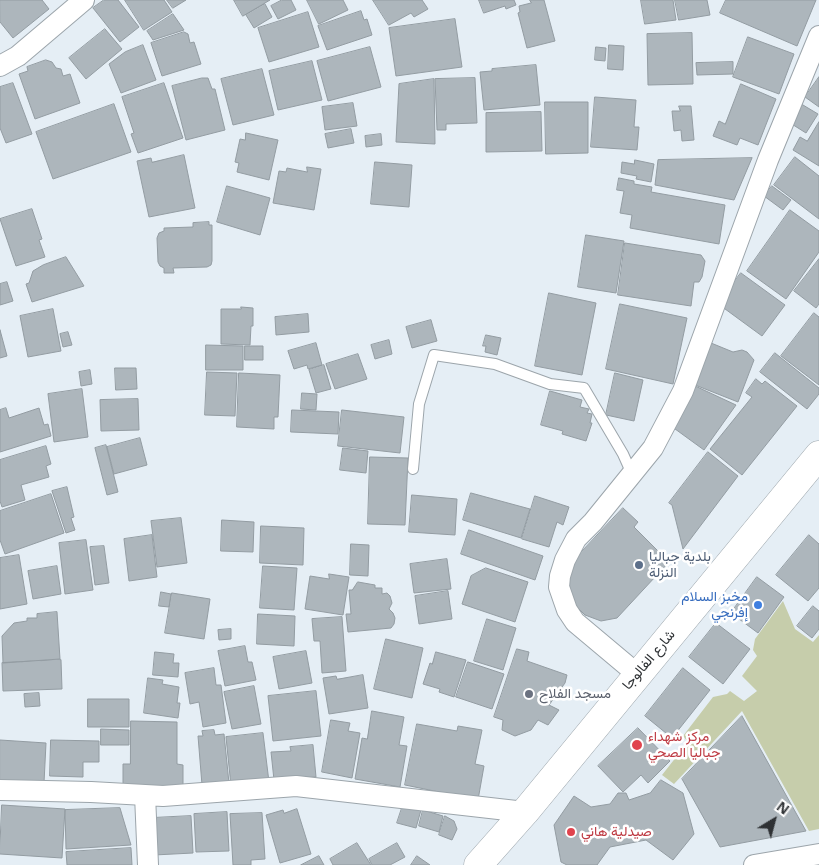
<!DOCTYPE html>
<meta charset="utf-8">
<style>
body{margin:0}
#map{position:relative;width:819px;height:865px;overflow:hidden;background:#e5eef5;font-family:"Open Sans",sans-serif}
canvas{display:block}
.north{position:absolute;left:749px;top:795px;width:50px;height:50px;-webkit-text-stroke:4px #fff;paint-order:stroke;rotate:37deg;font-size:14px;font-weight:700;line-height:20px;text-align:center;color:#2e3134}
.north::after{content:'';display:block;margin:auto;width:18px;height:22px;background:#2e3134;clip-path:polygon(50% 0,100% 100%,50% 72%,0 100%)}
</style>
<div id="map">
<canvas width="819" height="865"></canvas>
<div class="north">N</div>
</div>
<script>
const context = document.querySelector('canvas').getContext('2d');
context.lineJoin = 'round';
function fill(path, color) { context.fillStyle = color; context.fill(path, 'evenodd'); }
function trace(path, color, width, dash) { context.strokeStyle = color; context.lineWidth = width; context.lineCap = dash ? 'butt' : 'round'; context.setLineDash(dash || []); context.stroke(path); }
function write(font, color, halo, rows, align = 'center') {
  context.font = font + ' "Open Sans",Vazirmatn,sans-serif'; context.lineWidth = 5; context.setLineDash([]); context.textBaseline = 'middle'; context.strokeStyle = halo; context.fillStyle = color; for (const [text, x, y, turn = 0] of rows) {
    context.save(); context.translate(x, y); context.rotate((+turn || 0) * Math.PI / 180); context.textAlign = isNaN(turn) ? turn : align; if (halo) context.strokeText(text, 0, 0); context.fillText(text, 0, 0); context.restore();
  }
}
fill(new Path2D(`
 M 783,601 L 795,629 L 813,642 L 819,635 L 819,829 L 809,831 L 742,711 L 674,784 L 662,775 L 688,742 L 683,736 L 713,697 L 727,694 L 730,691 L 744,701 L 757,691 L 742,676 L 757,656 L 753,650 L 755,639 Z`), '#c6cdab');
const building = new Path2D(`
 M 0,0 L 42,0 L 49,9 L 13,38 L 0,22 Z
 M 104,0 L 118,0 L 139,27 L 120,42 L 93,8 Z
 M 125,0 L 164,0 L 172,12 L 144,30 Z
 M 167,0 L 186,0 L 173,8 Z
 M 234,0 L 270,0 L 243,16 Z
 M 282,0 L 291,0 L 296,10 L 278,19 L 271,6 Z
 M 307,0 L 343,0 L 348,10 L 319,24 Z
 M 373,0 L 422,0 L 428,9 L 414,17 L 411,13 L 389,25 Z
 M 479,0 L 514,0 L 516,5 L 506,9 L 505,6 L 484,13 Z
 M 530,0 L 544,0 L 555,41 L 527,48 L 518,13 L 520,12 L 519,6 L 531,3 Z
 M 641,0 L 673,0 L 676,20 L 645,24 Z
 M 675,0 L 707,0 L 710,15 L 679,20 Z
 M 726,0 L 816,0 L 797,46 L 720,13 Z
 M 265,4 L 272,17 L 254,28 L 246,15 Z
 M 361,11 L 364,20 L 367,19 L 372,35 L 327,50 L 318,26 Z
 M 308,12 L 319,47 L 269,62 L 258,28 Z
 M 173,14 L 184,30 L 153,40 L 147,31 Z
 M 455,19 L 462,67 L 396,76 L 389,28 Z
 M 105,29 L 122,49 L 86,79 L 69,58 Z
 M 184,32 L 188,34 L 190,43 L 194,42 L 201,64 L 162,76 L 151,43 Z
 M 692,33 L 693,84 L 648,85 L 647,34 Z
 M 748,37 L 794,54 L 779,94 L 733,77 Z
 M 143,45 L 156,80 L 121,93 L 109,64 L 125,52 Z
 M 609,45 L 624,46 L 623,70 L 608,69 Z
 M 370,47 L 381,87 L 328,101 L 317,61 Z
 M 596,47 L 606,48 L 605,61 L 595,60 Z
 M 46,60 L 52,62 L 56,68 L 61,69 L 63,76 L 70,74 L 80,103 L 35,119 L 19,74 L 28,71 L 27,67 Z
 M 312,61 L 322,100 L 278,110 L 269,71 Z
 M 733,62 L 733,74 L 697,75 L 696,63 Z
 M 536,65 L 540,105 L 484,110 L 480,72 L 492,71 L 492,69 Z
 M 262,69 L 274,115 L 233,125 L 221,79 Z
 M 819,77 L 819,107 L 805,97 Z
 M 202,78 L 208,78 L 212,89 L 215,89 L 225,130 L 186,140 L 172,86 Z
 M 475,78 L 477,123 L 446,124 L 446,130 L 437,130 L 435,79 Z
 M 434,79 L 435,144 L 396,142 L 399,84 Z
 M 13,83 L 32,134 L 6,143 L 0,128 L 0,87 Z
 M 164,83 L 183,138 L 138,153 L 131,134 L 134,133 L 122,97 Z
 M 741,84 L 776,99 L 758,145 L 740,138 L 737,145 L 713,136 L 719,121 L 725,124 Z
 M 595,97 L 636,100 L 634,127 L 639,127 L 637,150 L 591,147 Z
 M 545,102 L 588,102 L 588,153 L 546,154 Z
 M 798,102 L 818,114 L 806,133 L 787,121 Z
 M 353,103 L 357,126 L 325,130 L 322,107 Z
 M 114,104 L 131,152 L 53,179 L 36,132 Z
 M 679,106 L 691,106 L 694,140 L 682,141 L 681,130 L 674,131 L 672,111 L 680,111 Z
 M 541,112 L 542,151 L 486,152 L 486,113 Z
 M 819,122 L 819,166 L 793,150 L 800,137 L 807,141 Z
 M 351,129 L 354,143 L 328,148 L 325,134 Z
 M 246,133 L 278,140 L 269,180 L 237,172 L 239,163 L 235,162 L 240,139 L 245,140 Z
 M 381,134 L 382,145 L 366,147 L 365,136 Z
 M 184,155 L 195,208 L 149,217 L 137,161 L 151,158 L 152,162 Z
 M 795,157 L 819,176 L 819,219 L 774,185 Z
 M 752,158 L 734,200 L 655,185 L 658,160 Z
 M 635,160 L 654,164 L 651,182 L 636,179 L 637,176 L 621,173 L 622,162 L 634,164 Z
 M 375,162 L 412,165 L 409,207 L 371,204 Z
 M 307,167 L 321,169 L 314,210 L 273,203 L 279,171 L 286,172 L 287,168 L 307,172 Z
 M 619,178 L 634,181 L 634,184 L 652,187 L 651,192 L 725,205 L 719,244 L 630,228 L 632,215 L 620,213 L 624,191 L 617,190 Z
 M 227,186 L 270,198 L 260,235 L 217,222 Z
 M 772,186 L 791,200 L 783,210 L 764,196 Z
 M 32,209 L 42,239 L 39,240 L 45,257 L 16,266 L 0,219 Z
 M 790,210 L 819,231 L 819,252 L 786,299 L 747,271 Z
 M 209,222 L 209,225 L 212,225 L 212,261 L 211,265 L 207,267 L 173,268 L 174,273 L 164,273 L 164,268 L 160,266 L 158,262 L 157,238 L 159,233 L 164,231 L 164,228 L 193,227 L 193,223 Z
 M 586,235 L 624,241 L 616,293 L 578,287 Z
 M 625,243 L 701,255 L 705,261 L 702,277 L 699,282 L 694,282 L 691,306 L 618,295 Z
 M 66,257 L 84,286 L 32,302 L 26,284 L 29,283 L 33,271 L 43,265 Z
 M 819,259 L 819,304 L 816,308 L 794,291 Z
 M 741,273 L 785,305 L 762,336 L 721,306 L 724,295 Z
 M 7,282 L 13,301 L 0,305 L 0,284 Z
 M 549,293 L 596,303 L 582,375 L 535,366 Z
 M 620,304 L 687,318 L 673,384 L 606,369 Z
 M 241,307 L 253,308 L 253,326 L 251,326 L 250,345 L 221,344 L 221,309 L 241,309 Z
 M 53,309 L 61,351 L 28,357 L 20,316 Z
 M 814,313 L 819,317 L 819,385 L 781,356 Z
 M 308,314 L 309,332 L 276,335 L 275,317 Z
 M 431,320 L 437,341 L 412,348 L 406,327 Z
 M 0,330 L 7,356 L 0,358 Z
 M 68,332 L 72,345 L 63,347 L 60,334 Z
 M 486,335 L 501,338 L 497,355 L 485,352 L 486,346 L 483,346 Z
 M 389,340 L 392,354 L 375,359 L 371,345 Z
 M 316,343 L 322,365 L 308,369 L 307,365 L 294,369 L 288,351 Z
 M 711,343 L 733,352 L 742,350 L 747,352 L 754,360 L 738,402 L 695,385 Z
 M 206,345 L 243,346 L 243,370 L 206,370 Z
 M 245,346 L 263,346 L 263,360 L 245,360 Z
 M 775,353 L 819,388 L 819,394 L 807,409 L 760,372 Z
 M 358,354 L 367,379 L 335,389 L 326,364 Z
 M 324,365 L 331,389 L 316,393 L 309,370 Z
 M 115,368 L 136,368 L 137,389 L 116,390 Z
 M 90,370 L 92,384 L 81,386 L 79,372 Z
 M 207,372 L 237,373 L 235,416 L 205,415 Z
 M 239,373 L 280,375 L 278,417 L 274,417 L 274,429 L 237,427 Z
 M 615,373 L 643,380 L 634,421 L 606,415 Z
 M 756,379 L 762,384 L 765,381 L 797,406 L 742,475 L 710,449 L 752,397 L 746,393 Z
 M 693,385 L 736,405 L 704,450 L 671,426 Z
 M 82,389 L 88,437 L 54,442 L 48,394 Z
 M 550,391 L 582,400 L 580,407 L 589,409 L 587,413 L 592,414 L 590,423 L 592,423 L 586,441 L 562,434 L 563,431 L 541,425 Z
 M 302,393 L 317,394 L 316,410 L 301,409 Z
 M 138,399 L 139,430 L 101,431 L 100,400 Z
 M 6,408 L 9,418 L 39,408 L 44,425 L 48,424 L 51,436 L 0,452 L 0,410 Z
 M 292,410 L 339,412 L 338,434 L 291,432 Z
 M 342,410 L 404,417 L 400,453 L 338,446 Z
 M 140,438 L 147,465 L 114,474 L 107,447 Z
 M 106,445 L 118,492 L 107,495 L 95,448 Z
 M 46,446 L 51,464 L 46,466 L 49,477 L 21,485 L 25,500 L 2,507 L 0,501 L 0,460 Z
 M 343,448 L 368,451 L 366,473 L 340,470 Z
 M 708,452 L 738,476 L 683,549 L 672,505 L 669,503 Z
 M 370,457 L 408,458 L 405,525 L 368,524 Z
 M 67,487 L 74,517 L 71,518 L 75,530 L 66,533 L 52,491 Z
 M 471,493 L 530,509 L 521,538 L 463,520 Z
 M 51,494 L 64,533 L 5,554 L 0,540 L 0,511 Z
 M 412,495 L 457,499 L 455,535 L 409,532 Z
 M 535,496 L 569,507 L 563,525 L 557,522 L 549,547 L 522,539 Z
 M 623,508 L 638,522 L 634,527 L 669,562 L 617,618 L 601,621 L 585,615 L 568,598 L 571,563 Z
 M 181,518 L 187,563 L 157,567 L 151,521 Z
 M 222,520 L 254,522 L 253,552 L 221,551 Z
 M 261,526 L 304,528 L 303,565 L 260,563 Z
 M 469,530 L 543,556 L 535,580 L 461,554 Z
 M 152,535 L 157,577 L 129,581 L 124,539 Z
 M 809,535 L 819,544 L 819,588 L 808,601 L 776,575 Z
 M 86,540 L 93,590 L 65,594 L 59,543 Z
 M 351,544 L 369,545 L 368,576 L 350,575 Z
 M 104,546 L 109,583 L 95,585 L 90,547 Z
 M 19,555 L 27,604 L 0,609 L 0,558 Z
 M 447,559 L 451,589 L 414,593 L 410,564 Z
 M 57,566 L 61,594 L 33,599 L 28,571 Z
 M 263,566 L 297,568 L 294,610 L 260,608 Z
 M 486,568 L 528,582 L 515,622 L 462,604 L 471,576 Z
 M 329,574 L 349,577 L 343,615 L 305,609 L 310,576 L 329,579 Z
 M 757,577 L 784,597 L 758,633 L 731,613 Z
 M 358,582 L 375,585 L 375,588 L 382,588 L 382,594 L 387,593 L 390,596 L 392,603 L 389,609 L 393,613 L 395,618 L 394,624 L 391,628 L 348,632 L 346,614 L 351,614 L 349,590 L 352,590 Z
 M 448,591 L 452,619 L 419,624 L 415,596 Z
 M 161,592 L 171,594 L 169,607 L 159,606 Z
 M 172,593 L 210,599 L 204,639 L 165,633 Z
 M 813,606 L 819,611 L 819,629 L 812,638 L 797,626 Z
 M 57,612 L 60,659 L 3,663 L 2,636 L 14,623 L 27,621 L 27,618 L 37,618 L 37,614 Z
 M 258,614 L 295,616 L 294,646 L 257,644 Z
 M 342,617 L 346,671 L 322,673 L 320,641 L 314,641 L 312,619 Z
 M 487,619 L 516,628 L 503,670 L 474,661 Z
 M 716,623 L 750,649 L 723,684 L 689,657 Z
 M 231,629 L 231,639 L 219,640 L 218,630 Z
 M 386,639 L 423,648 L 412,698 L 374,689 Z
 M 245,646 L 248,662 L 252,662 L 256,680 L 225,686 L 218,651 Z
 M 517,649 L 529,652 L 527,661 L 567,675 L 565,683 L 549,705 L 559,710 L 548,725 L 538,720 L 531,730 L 515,736 L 502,730 L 503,720 L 494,717 Z
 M 306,651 L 312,683 L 279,689 L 273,657 Z
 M 155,652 L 174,654 L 173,663 L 179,663 L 178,677 L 153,675 Z
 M 436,652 L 466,660 L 454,697 L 439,692 L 440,689 L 423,684 L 430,663 L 432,664 Z
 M 61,660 L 62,689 L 3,691 L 2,663 Z
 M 468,662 L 504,674 L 492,709 L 456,697 Z
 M 214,668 L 216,685 L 221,685 L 226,723 L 203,727 L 199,702 L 190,704 L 185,673 Z
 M 683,668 L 710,690 L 672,738 L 645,716 Z
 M 363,675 L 368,708 L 329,714 L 323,678 L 336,676 L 337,679 Z
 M 148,678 L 163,680 L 162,684 L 179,687 L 177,703 L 180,703 L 178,718 L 144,713 Z
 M 254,686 L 261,724 L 232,729 L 224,692 Z
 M 316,691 L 321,736 L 273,741 L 268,696 Z
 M 39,693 L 40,706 L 25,707 L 24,694 Z
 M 88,699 L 129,699 L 129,727 L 88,727 Z
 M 372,711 L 404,717 L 399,745 L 407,746 L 400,787 L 355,779 L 362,738 L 367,739 Z
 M 742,716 L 806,831 L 720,847 L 682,779 Z
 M 331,720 L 350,723 L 348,731 L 360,733 L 352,778 L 322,772 Z
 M 131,721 L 177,722 L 177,764 L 183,765 L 183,788 L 123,787 L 123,764 L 130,764 Z
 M 417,724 L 457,731 L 458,726 L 482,730 L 475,764 L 484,766 L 478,800 L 405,785 Z
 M 638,728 L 670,761 L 648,783 L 641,775 L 623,792 L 598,766 Z
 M 101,729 L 129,730 L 129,745 L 101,745 Z
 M 214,730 L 215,735 L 224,734 L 229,783 L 202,785 L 198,736 L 203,736 L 202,731 Z
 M 263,733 L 269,782 L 231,786 L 226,737 Z
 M 0,740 L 46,743 L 44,783 L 0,780 Z
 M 51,740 L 99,741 L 99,762 L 83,762 L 83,777 L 50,776 Z
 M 313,745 L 316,777 L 274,780 L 271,752 L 291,751 L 290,747 Z
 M 661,780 L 683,793 L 694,834 L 673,860 L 646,840 L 610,847 L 597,865 L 567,865 L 561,862 L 554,825 L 574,796 L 591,807 L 610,804 L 618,793 L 626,793 L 629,800 L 650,793 Z
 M 2,805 L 65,809 L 62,858 L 0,854 Z
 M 403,805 L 421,810 L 416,828 L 397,823 Z
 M 120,808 L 131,845 L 66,849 L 65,810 Z
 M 297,809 L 311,854 L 280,863 L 266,815 L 283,810 L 284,813 Z
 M 423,810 L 443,816 L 439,832 L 419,826 Z
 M 227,812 L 229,851 L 196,852 L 194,814 Z
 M 262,813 L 265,859 L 251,860 L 251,865 L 233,865 L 230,814 Z
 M 191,816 L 193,853 L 154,855 L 152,818 Z
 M 445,816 L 454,821 L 457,829 L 452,840 L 439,835 Z
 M 357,843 L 371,865 L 333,865 L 330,859 Z
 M 397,843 L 405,857 L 390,865 L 372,865 L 369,859 Z
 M 131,848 L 132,865 L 67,865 L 66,852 Z
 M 319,856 L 324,865 L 301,865 Z
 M 417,856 L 430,865 L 411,865 Z`);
fill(building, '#adb6bc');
trace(building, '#939ca2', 1);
const service = new Path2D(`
 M 413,469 L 419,404 L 434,355 L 495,364 L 550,384 L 584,388 L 623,454 L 632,474`);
const minor = new Path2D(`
 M 0,66 L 18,56 L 84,0
 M 637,674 L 575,622 L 567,610 L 559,587 L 560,576 L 565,560 L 576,539 L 593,522 L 653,448 L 683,391 L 768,160 L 819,36
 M 0,790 L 91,792 L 163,796 L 296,786 L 525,812
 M 145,795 L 148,865
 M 754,865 L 819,854`);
const secondary = new Path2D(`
 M 478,865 L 525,812 L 819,455`);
trace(service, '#9ca5ab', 12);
trace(minor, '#9ca5ab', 22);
trace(secondary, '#9ca5ab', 29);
trace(service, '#fff', 10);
trace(minor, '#fff', 20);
trace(secondary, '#fff', 28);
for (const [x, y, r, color] of [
 [639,565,5,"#5c6f8a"],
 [758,605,5,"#3f7fe0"],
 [529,694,5,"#6b7280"],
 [637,745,6,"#e0444e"],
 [571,832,5,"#e0444e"]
]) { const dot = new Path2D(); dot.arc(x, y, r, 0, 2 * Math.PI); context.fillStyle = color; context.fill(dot); trace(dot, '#fff', 2); }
write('14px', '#4e5e75', '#fff', [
 ["بلدية جباليا",649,557],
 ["النزلة",649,573]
], 'left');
write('14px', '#366cbe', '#fff', [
 ["مخبز السلام",748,597],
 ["إفرنجي",748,613]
], 'right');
write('14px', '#2e3134', '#fff', [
 ["شارع الفالوجا",649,660,-50]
]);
write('14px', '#5b616d', '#fff', [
 ["مسجد الفلاح",539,694]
], 'left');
write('14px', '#be3a42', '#fff', [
 ["مركز شهداء",648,737],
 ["جباليا الصحي",648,753],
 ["صيدلية هاني",581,832]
], 'left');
</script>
